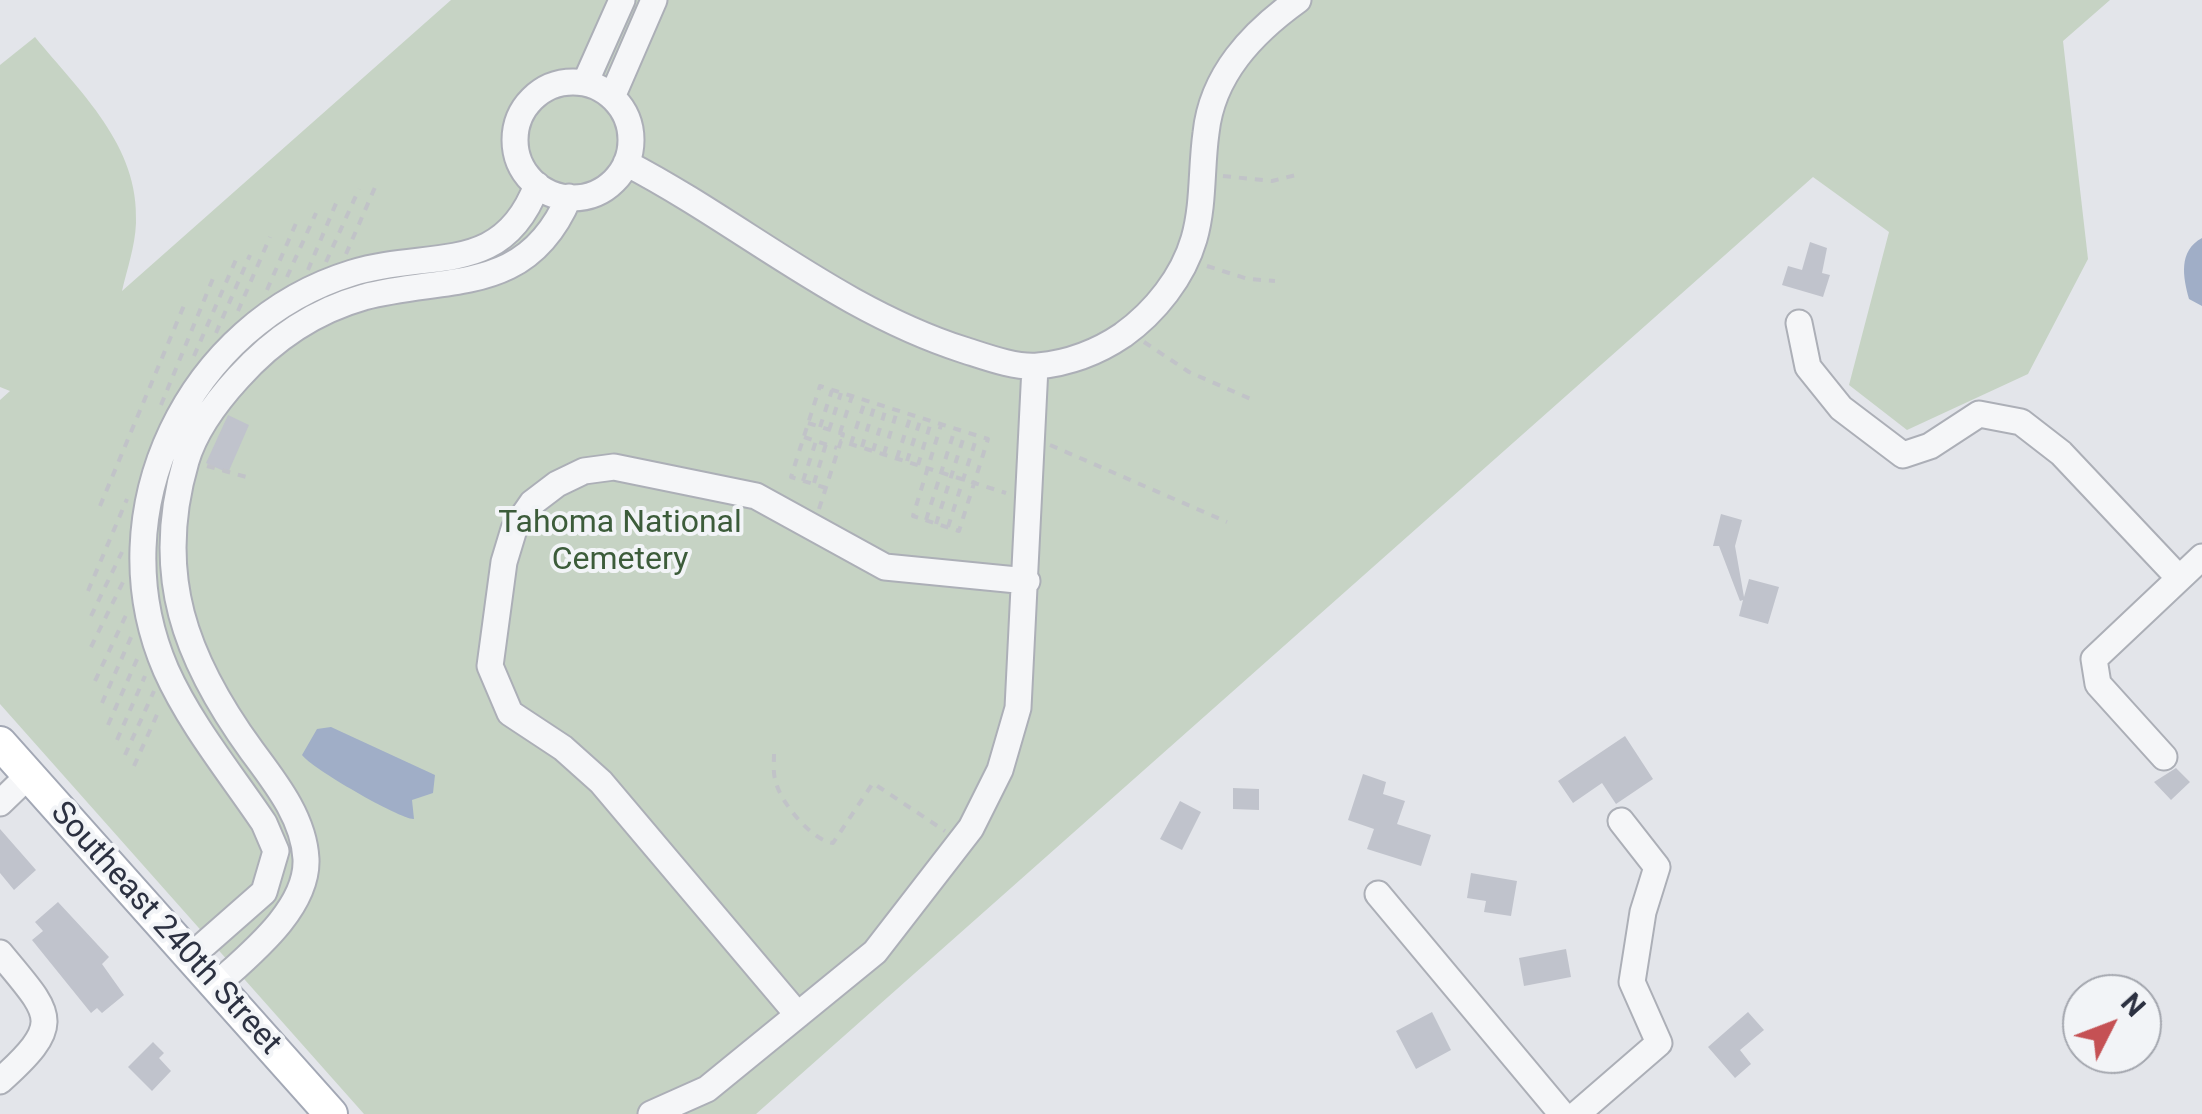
<!DOCTYPE html>
<style>
body{margin:0}
#map{position:relative;width:2202px;height:1114px;overflow:hidden;background:#e3e5ea;font-family:Roboto,sans-serif}
canvas{display:block}
.north{position:absolute;left:2062px;top:974px;width:100px;height:100px;box-sizing:border-box;background:#f2f4f7;border:2px solid #a3a6ae;border-radius:50%;rotate:48deg;font-size:28px;font-weight:700;line-height:40px;text-align:center;color:#2c3141}
.north::after{content:'';display:block;margin:auto;width:35px;height:45px;background:#c55154;clip-path:polygon(50% 0,100% 100%,50% 72%,0 100%)}
</style>
<div id="map">
<canvas width="2202" height="1114"></canvas>
<div class="north">N</div>
</div>
<script>
const context = document.querySelector('canvas').getContext('2d');
context.lineJoin = 'round';
function fill(path, color) { context.fillStyle = color; context.fill(path, 'evenodd'); }
function trace(path, color, width, dash) { context.strokeStyle = color; context.lineWidth = width; context.lineCap = dash ? 'butt' : 'round'; context.setLineDash(dash || []); context.stroke(path); }
function write(font, color, halo, rows, align = 'center') {
  context.font = font + ' Roboto,sans-serif'; context.lineWidth = 8; context.setLineDash([]); context.textBaseline = 'middle'; context.strokeStyle = halo; context.fillStyle = color; for (const [text, x, y, turn = 0] of rows) {
    context.save(); context.translate(x, y); context.rotate((+turn || 0) * Math.PI / 180); context.textAlign = isNaN(turn) ? turn : align; if (halo) context.strokeText(text, 0, 0); context.fillText(text, 0, 0); context.restore();
  }
}
fill(new Path2D(`
 M 451,0 L 2110,0 L 2063,41 L 2088,259 L 2028,374 L 1907,430 L 1849,385 L 1889,232 L 1813,177 L 756,1114 L 364,1114 L 0,704 L 0,400 L 10,391 L 0,387 L 0,65 L 35,37 C 80,92 140,146 136,223 C 135,247 127,269 122,291 Z`), '#c6d3c4');
fill(new Path2D(`
 M 2202,238 L 2202,306 L 2189,299 C 2183,277 2178,251 2202,238 Z
 M 331,727 L 435,775 L 433,793 L 412,800 L 414,819 C 401,820 311,768 302,755 L 317,729 Z`), '#a0aec7');
fill(new Path2D(`
 M 1810,242 L 1827,248 L 1822,273 L 1830,275 L 1823,297 L 1782,285 L 1788,266 L 1802,270 Z
 M 228,415 L 249,425 L 228,473 L 206,463 Z
 M 1721,514 L 1742,520 L 1735,546 L 1744,597 L 1749,579 L 1779,587 L 1768,624 L 1739,616 L 1743,600 L 1740,601 L 1719,546 L 1713,546 Z
 M 1625,736 L 1653,779 L 1616,804 L 1602,783 L 1573,803 L 1558,781 Z
 M 2176,768 L 2190,782 L 2171,800 L 2154,782 Z
 M 1363,774 L 1386,782 L 1383,794 L 1405,801 L 1397,824 L 1431,835 L 1421,866 L 1367,849 L 1374,829 L 1348,820 Z
 M 1233,788 L 1259,789 L 1259,810 L 1233,809 Z
 M 1180,801 L 1201,812 L 1182,850 L 1160,839 Z
 M 0,829 L 36,870 L 14,890 L 0,873 Z
 M 1471,873 L 1517,881 L 1511,916 L 1484,912 L 1486,901 L 1467,898 Z
 M 58,902 L 109,957 L 102,964 L 124,995 L 102,1013 L 97,1008 L 91,1013 L 32,940 L 43,931 L 35,922 Z
 M 1566,949 L 1571,977 L 1524,986 L 1519,958 Z
 M 1432,1012 L 1451,1050 L 1416,1069 L 1396,1031 Z
 M 1748,1012 L 1764,1030 L 1740,1050 L 1751,1064 L 1735,1078 L 1708,1047 Z
 M 153,1042 L 164,1053 L 159,1058 L 171,1071 L 152,1091 L 128,1067 Z`), '#c0c3cc');
const minor = new Path2D(`
 M515 140a58 58 0 1 1 116 0a58 58 0 1 1-116 0Z
 M 585,83 L 622,0
 M 612,97 L 654,0
 M 626,163 C 741,223 839,310 964,350 C 986,357 1015,368 1038,366 C 1069,363 1098,352 1123,335 C 1155,312 1183,277 1194,239 C 1204,204 1201,168 1206,133 C 1212,75 1252,33 1298,0
 M 1799,323 L 1808,367 L 1841,408 L 1903,455 L 1930,446 L 1979,414 L 2021,422 L 2061,453 L 2179,578
 M 2164,757 L 2098,684 L 2094,659 L 2202,557
 M 0,803 L 28,776
 M 1378,894 L 1562,1114
 M 0,953 C 51,1015 66,1022 0,1081
 M 190,957 L 264,892 L 276,851 L 264,823 C 231,774 190,724 166,670 C 97,511 189,323 352,273 C 430,249 502,278 537,185
 M 216,985 C 249,955 308,909 306,859 C 304,818 275,782 252,751 C 185,659 153,574 186,461 C 195,430 217,401 238,378 C 273,339 314,311 364,297 C 450,275 527,296 569,197
 M 798,1015 L 601,782 L 563,748 L 510,713 L 490,666 L 504,562 L 514,529 L 532,503 L 557,484 L 584,471 L 614,467 L 756,496 L 885,567 L 1027,581
 M 651,1114 L 707,1089 L 875,952 L 971,828 L 1000,770 L 1018,708 L 1035,367
 M 1577,1114 L 1659,1043 L 1632,982 L 1643,912 L 1657,867 L 1621,821`);
const major = new Path2D(`
 M 0,743 L 331,1114`);
trace(minor, '#acafb7', 29);
trace(major, '#a3a8b5', 36);
trace(new Path2D(`
 M 1223,176 L 1272,181 L 1300,174
 M 346,254 L 376,185
 M 326,262 L 359,189
 M 1207,266 L 1248,279 L 1275,281
 M 308,270 L 337,201
 M 287,277 L 316,213
 M 267,290 L 297,221
 M 238,311 L 270,237
 M 216,333 L 250,255
 M 1144,342 L 1189,372 L 1253,400
 M 194,356 L 238,255
 M 161,405 L 214,276
 M 808,423 L 843,434 L 841,441
 M 820,427 L 832,390
 M 829,430 L 841,393
 M 840,433 L 852,396
 M 804,437 L 837,448
 M 851,444 L 865,401
 M 1050,445 L 1227,522
 M 862,447 L 875,404
 M 873,451 L 886,408
 M 884,454 L 897,411
 M 897,458 L 911,415
 M 907,461 L 921,418
 M 918,465 L 931,422
 M 207,466 L 250,478
 M 803,481 L 816,441
 M 814,483 L 826,444
 M 826,488 L 791,477 L 820,386 L 988,439 L 959,531 L 913,516 L 941,425
 M 100,506 L 185,303
 M 819,509 L 841,441 L 1006,493
 M 926,520 L 955,429
 M 936,524 L 965,433
 M 948,527 L 977,436
 M 88,591 L 127,499
 M 91,616 L 122,552
 M 91,647 L 124,580
 M 95,681 L 127,613
 M 102,703 L 132,635
 M 108,725 L 138,657
 M 117,740 L 145,676
 M 774,754 C 774,762 773,772 775,779 C 779,801 812,841 833,843 L 873,783 L 945,831
 M 125,755 L 154,691
 M 134,766 L 160,708`), '#c1c3c8', 4, [8, 8]);
trace(minor, '#f5f6f8', 25);
trace(major, '#fff', 32);
write('32px', '#3c5c3a', '#f2f4f7', [
 ["Tahoma National",620,524],
 ["Cemetery",620,561]
]);
write('32px', '#2c3141', '#f2f4f7', [
 ["Southeast 240th Street",165,929,48]
]);
</script>
